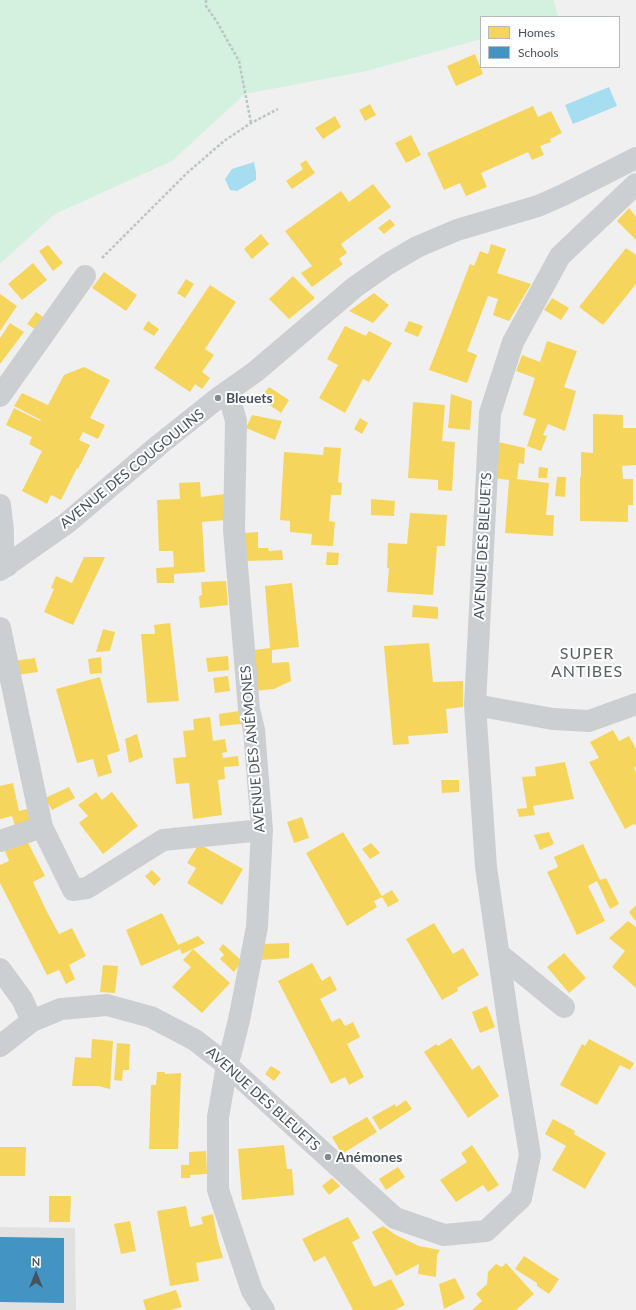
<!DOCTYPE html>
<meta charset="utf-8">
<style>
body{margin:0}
#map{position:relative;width:636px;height:1310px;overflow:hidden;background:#f1f0f0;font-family:Lato,sans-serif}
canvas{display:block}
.legend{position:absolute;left:480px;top:16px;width:140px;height:52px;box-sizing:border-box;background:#fff;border:1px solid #b5babf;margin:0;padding:5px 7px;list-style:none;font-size:12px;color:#46525e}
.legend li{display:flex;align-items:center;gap:8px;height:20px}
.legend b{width:20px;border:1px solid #b5babf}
.north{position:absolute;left:16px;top:1254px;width:40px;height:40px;-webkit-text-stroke:3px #fff;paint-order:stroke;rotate:0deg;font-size:11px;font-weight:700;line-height:16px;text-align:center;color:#46525e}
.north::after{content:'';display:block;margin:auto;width:14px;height:18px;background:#46525e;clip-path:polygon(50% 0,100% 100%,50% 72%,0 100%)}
</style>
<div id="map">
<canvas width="636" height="1310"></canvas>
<ul class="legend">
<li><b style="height:11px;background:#f6d55c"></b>Homes</li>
<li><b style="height:11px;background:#4393c3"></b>Schools</li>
</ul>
<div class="north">N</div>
</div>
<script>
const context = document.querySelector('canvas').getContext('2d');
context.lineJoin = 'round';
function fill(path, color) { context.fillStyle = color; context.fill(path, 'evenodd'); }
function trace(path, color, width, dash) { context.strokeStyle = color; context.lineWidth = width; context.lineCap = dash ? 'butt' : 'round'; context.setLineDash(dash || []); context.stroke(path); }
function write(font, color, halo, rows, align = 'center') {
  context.font = font + ' Lato,sans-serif'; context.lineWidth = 4; context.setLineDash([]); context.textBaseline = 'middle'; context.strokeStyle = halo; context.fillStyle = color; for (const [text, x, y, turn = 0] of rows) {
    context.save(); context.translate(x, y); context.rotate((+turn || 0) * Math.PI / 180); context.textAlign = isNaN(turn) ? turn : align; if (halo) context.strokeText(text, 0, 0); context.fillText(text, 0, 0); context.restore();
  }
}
fill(new Path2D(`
 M 0,1227 L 75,1228 L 76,1310 L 0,1310 Z`), '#e2e1e2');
fill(new Path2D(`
 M 0,0 L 554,0 L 558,17 L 481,17 L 481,39 L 367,71 L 245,94 L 172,161 L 55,214 L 0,264 Z`), '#d4f1e0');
fill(new Path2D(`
 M 609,87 L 617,106 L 573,124 L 565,105 Z
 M 254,162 L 256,172 L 256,180 L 237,191 L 230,190 L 225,179 L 232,169 Z`), '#a6ddf1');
fill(new Path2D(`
 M 475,54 L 483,74 L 456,86 L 447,66 Z
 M 370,104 L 376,115 L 365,121 L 359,110 Z
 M 533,106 L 538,117 L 551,111 L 562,133 L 550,139 L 551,142 L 540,146 L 544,155 L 532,160 L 528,152 L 481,173 L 487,187 L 466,196 L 460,183 L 444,190 L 427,153 Z
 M 335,116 L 341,127 L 323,139 L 315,128 Z
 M 411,135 L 421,155 L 406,163 L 395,143 Z
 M 306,160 L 315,173 L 292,189 L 286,181 L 303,169 L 300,164 Z
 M 373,184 L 391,207 L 341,244 L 347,253 L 339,259 L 343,264 L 312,287 L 301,273 L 312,266 L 285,231 L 341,191 L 349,202 Z
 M 629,208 L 636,217 L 636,240 L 617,221 Z
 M 390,219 L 395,225 L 384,234 L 378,228 Z
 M 261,234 L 269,244 L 252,259 L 244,249 Z
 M 491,244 L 506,249 L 497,273 L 531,284 L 509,321 L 493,315 L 498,299 L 488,296 L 467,351 L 477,355 L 467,383 L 429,370 L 470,264 L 474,266 L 480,251 L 488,254 Z
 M 48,245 L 63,263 L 53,271 L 39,251 Z
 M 626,248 L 636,255 L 636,284 L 603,325 L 579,307 Z
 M 33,263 L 47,280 L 22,300 L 8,284 Z
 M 104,272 L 137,295 L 126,311 L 92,288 Z
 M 293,276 L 315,298 L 289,319 L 269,299 Z
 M 186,279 L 194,284 L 185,298 L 177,293 Z
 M 210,285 L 236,302 L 205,349 L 214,355 L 202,372 L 210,378 L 202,389 L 195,384 L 190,392 L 154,368 Z
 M 374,293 L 389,305 L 373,323 L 349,311 Z
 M 0,294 L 17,306 L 0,331 Z
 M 552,298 L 569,308 L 561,320 L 544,310 Z
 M 36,312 L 46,319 L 38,331 L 27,324 Z
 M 148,321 L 159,329 L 154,336 L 143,329 Z
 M 409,321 L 423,326 L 418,337 L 404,331 Z
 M 10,323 L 24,332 L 0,364 L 0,338 Z
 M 345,326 L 366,336 L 369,331 L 392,343 L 369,382 L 363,379 L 345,413 L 319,398 L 338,365 L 327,359 Z
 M 547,341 L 577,351 L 564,387 L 576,391 L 565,431 L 548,424 L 543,435 L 547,436 L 541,451 L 527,446 L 536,419 L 523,415 L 535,378 L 516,371 L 522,355 L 540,362 Z
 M 84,367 L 110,380 L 90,418 L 105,425 L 98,439 L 83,432 L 79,440 L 90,445 L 78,469 L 77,468 L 61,500 L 51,495 L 47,504 L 22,491 L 42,451 L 29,444 L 32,437 L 6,425 L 14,408 L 40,421 L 41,420 L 14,406 L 22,393 L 48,405 L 64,375 Z
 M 269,387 L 289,400 L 281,413 L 260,398 Z
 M 451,394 L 472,401 L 470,430 L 448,428 Z
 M 413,402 L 445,405 L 442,441 L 455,442 L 452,491 L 438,490 L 438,480 L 408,478 Z
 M 593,414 L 623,415 L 623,428 L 636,428 L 636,465 L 622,466 L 623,479 L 633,479 L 633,505 L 628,505 L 628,522 L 580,521 L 580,477 L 581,477 L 581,452 L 593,453 Z
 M 252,415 L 282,421 L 275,440 L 246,428 Z
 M 360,418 L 368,423 L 362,434 L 354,429 Z
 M 498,442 L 525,448 L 524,464 L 519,463 L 517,479 L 549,483 L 546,515 L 554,515 L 553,536 L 505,533 L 509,480 L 494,478 Z
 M 324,447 L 341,448 L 338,482 L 342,483 L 341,495 L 331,495 L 329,521 L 335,522 L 333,546 L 311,545 L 312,534 L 290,532 L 290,521 L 280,520 L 284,452 L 323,455 Z
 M 539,467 L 548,468 L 547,478 L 538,478 Z
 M 557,477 L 566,477 L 565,497 L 555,496 Z
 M 200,482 L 201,497 L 225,494 L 225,520 L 202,522 L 205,572 L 174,574 L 174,583 L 157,583 L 156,568 L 174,567 L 173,551 L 159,551 L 157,500 L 180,499 L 179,483 Z
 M 371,499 L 395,501 L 394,516 L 371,515 Z
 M 410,513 L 447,515 L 445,546 L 437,546 L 433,595 L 387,592 L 389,568 L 387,568 L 388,543 L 407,544 Z
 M 258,532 L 258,548 L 268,548 L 269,551 L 282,550 L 283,560 L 245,561 L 245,533 Z
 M 327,552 L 339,553 L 338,565 L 326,565 Z
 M 84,557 L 105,557 L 73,625 L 44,612 L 54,589 L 51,588 L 56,576 L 72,583 Z
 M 226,581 L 228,605 L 200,608 L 199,596 L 202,595 L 201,582 Z
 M 292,583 L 299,647 L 272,650 L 272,663 L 289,662 L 291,681 L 274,689 L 253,691 L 254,650 L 270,648 L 265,586 Z
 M 413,605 L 438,607 L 438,619 L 412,617 Z
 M 170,623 L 179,701 L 147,703 L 141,634 L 155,634 L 154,625 Z
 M 103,629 L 115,632 L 110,651 L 96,652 Z
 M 429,643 L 433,682 L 463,681 L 463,707 L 446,709 L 448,733 L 408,736 L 409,744 L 393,745 L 384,646 Z
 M 228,656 L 229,670 L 208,672 L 206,658 Z
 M 101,657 L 102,673 L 90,674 L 88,659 Z
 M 35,658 L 38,672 L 17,675 L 13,661 Z
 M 228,676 L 230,691 L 215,693 L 213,678 Z
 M 100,677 L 120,751 L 107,755 L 112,773 L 98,777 L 93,759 L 77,763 L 56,689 Z
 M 239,711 L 241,724 L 220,726 L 219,714 Z
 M 210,717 L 213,741 L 225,739 L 227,752 L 222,753 L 223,758 L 238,756 L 239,766 L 224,767 L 225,779 L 218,780 L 222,815 L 193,819 L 189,783 L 176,784 L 173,758 L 186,757 L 183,731 L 194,730 L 193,719 Z
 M 613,730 L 619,741 L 629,736 L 636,749 L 636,766 L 634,768 L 636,772 L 636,824 L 635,825 L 634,824 L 625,829 L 589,762 L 599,758 L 590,742 Z
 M 137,734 L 143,757 L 129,763 L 125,739 Z
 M 565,762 L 574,799 L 533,806 L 535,815 L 519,817 L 517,809 L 527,808 L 522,777 L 536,776 L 535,767 Z
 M 441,780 L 459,780 L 459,792 L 442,793 Z
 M 13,783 L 19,811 L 32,808 L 30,820 L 15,826 L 12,816 L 0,819 L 0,786 Z
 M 69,787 L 75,798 L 52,810 L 45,798 Z
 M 96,792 L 102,800 L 112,792 L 138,826 L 103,854 L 79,823 L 88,816 L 78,805 Z
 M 302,817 L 309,838 L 294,843 L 287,822 Z
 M 343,832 L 382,896 L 392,890 L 399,901 L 388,907 L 382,897 L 374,901 L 377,907 L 347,926 L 306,853 Z
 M 549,832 L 554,844 L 540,850 L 534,835 Z
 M 27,841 L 45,876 L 33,882 L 46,910 L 59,934 L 72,928 L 86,956 L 69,965 L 75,979 L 66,984 L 59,970 L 47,975 L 0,883 L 0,865 L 9,861 L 4,849 Z
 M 371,843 L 380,853 L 370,859 L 362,849 Z
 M 199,844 L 243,869 L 222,905 L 187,883 L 196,868 L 187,863 Z
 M 583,844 L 600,880 L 606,878 L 619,904 L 610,909 L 597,881 L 588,886 L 605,921 L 577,935 L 547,872 L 558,867 L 554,857 Z
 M 152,870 L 161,879 L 154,886 L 145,876 Z
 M 636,905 L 636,922 L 629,912 Z
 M 162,913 L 178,945 L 198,936 L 205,943 L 193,949 L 230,983 L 202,1013 L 172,987 L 191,967 L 183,960 L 193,949 L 182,954 L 180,949 L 141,966 L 126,930 Z
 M 628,921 L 636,927 L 636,988 L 612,967 L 625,951 L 609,938 Z
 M 434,923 L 453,954 L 463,948 L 479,975 L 457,988 L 458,991 L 442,1000 L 406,939 Z
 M 289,943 L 289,958 L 260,960 L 262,944 Z
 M 223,944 L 242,961 L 234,972 L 220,959 L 224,955 L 219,949 Z
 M 564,953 L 586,978 L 569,993 L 547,967 Z
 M 312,963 L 322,981 L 330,976 L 337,990 L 320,999 L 332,1022 L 340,1018 L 345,1026 L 353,1022 L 360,1037 L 347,1044 L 364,1077 L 349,1085 L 345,1077 L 331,1084 L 278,981 Z
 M 103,965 L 118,966 L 115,993 L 100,992 Z
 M 487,1006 L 495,1027 L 480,1033 L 472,1012 Z
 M 451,1038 L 472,1070 L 479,1065 L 499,1096 L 468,1118 L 424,1052 L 436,1044 L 438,1046 Z
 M 92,1039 L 113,1041 L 110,1089 L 98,1086 L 72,1086 L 75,1057 L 91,1058 Z
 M 589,1039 L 634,1063 L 630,1070 L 620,1065 L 597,1105 L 560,1085 L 582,1044 L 585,1046 Z
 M 117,1043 L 130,1044 L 129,1070 L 123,1070 L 122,1081 L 114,1080 Z
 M 271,1066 L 281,1072 L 274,1081 L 265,1074 Z
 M 157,1072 L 165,1072 L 165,1074 L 181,1073 L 178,1149 L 149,1149 L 151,1085 L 156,1085 Z
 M 406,1100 L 412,1109 L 380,1130 L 372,1117 L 395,1104 L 396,1107 Z
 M 367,1117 L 377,1132 L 342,1154 L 332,1137 Z
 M 553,1119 L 575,1131 L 574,1134 L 606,1153 L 585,1189 L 552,1170 L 566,1146 L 545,1134 Z
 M 284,1145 L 287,1169 L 292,1169 L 294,1195 L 242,1200 L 238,1149 Z
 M 472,1145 L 499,1185 L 488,1192 L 483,1185 L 456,1202 L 440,1180 L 467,1162 L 461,1153 Z
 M 0,1147 L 26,1147 L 25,1176 L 0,1176 Z
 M 206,1151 L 207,1174 L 190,1175 L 190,1178 L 181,1178 L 181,1165 L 189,1165 L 189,1152 Z
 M 398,1167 L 405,1177 L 386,1190 L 379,1179 Z
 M 332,1178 L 340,1186 L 329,1195 L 322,1186 Z
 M 49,1196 L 71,1196 L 70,1222 L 49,1222 Z
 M 186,1206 L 190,1227 L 203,1224 L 201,1217 L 213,1214 L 218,1241 L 223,1258 L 196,1263 L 199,1281 L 170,1286 L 157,1211 Z
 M 348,1217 L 360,1238 L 352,1242 L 374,1287 L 391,1279 L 405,1305 L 395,1310 L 353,1310 L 325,1256 L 314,1262 L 302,1239 Z
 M 130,1221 L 136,1251 L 121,1254 L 114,1224 Z
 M 383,1226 L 396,1235 L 419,1246 L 440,1250 L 437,1255 L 436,1277 L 418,1274 L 419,1264 L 396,1276 L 372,1232 Z
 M 524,1256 L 559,1279 L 549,1294 L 537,1286 L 537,1283 L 515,1269 Z
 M 506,1263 L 534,1294 L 516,1310 L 472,1310 L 482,1301 L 476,1294 L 487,1284 L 488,1272 L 496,1264 L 502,1267 Z
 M 455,1278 L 465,1298 L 444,1309 L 439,1284 Z
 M 176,1290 L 182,1307 L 171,1310 L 146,1310 L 143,1300 Z`), '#f6d55c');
fill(new Path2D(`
 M 0,1237 L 64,1238 L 64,1303 L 0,1302 Z`), '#4393c3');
trace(new Path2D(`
 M 206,0 L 206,6 L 217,22 L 239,61 L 251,123
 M 102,258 L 187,173 L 224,141 L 251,123 L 278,109`), '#b9c6c2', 2.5, [3, 2]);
trace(new Path2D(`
 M 224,394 L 232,406 L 236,421 L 234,530 L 249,709 L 254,730 L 262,830 L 257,927 L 239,1020 L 231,1052 L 227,1065 L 218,1117 L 218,1190 L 252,1291 L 264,1310
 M 0,396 L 85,276
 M 0,505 L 3,530 L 3,558 L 7,566
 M 0,570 L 67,523 L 159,445 L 218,398 L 255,372 L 355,287 L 388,264 L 417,247 L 457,230 L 538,206 L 563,195 L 636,158
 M 0,628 L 42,827 L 73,890 L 87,888 L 163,840 L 262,830
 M 475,705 L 553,719 L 589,721 L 636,704
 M 0,841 L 42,827
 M 499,954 L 564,1007
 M 0,969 L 22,999 L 32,1021
 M 0,1046 L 32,1021 L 61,1009 L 107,1005 L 151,1017 L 195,1040 L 227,1065 L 395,1218 L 444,1235 L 486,1231 L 521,1198 L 530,1155 L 509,1027 L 486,867 L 475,705 L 490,413 L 513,342 L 560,256 L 636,184`), '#cccfd1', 22);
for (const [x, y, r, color] of [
 [218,398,4,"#828991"],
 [328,1157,4,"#828991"]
]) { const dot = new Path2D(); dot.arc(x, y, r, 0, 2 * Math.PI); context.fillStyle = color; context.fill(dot); trace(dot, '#fff', 1.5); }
write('bold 14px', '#46525e', '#fff', [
 ["Bleuets",226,398],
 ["Anémones",336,1157]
], 'left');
write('14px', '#46525e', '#fff', [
 ["AVENUE DES COUGOULINS",132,469,-39],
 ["AVENUE DES BLEUETS",483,546,-87],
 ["AVENUE DES ANÉMONES",253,749,-95],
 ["AVENUE DES BLEUETS",263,1099,42]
]);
context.letterSpacing = '1px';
write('16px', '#5b5f65', '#fff', [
 ["SUPER",587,654],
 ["ANTIBES",587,672]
]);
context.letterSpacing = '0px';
</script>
